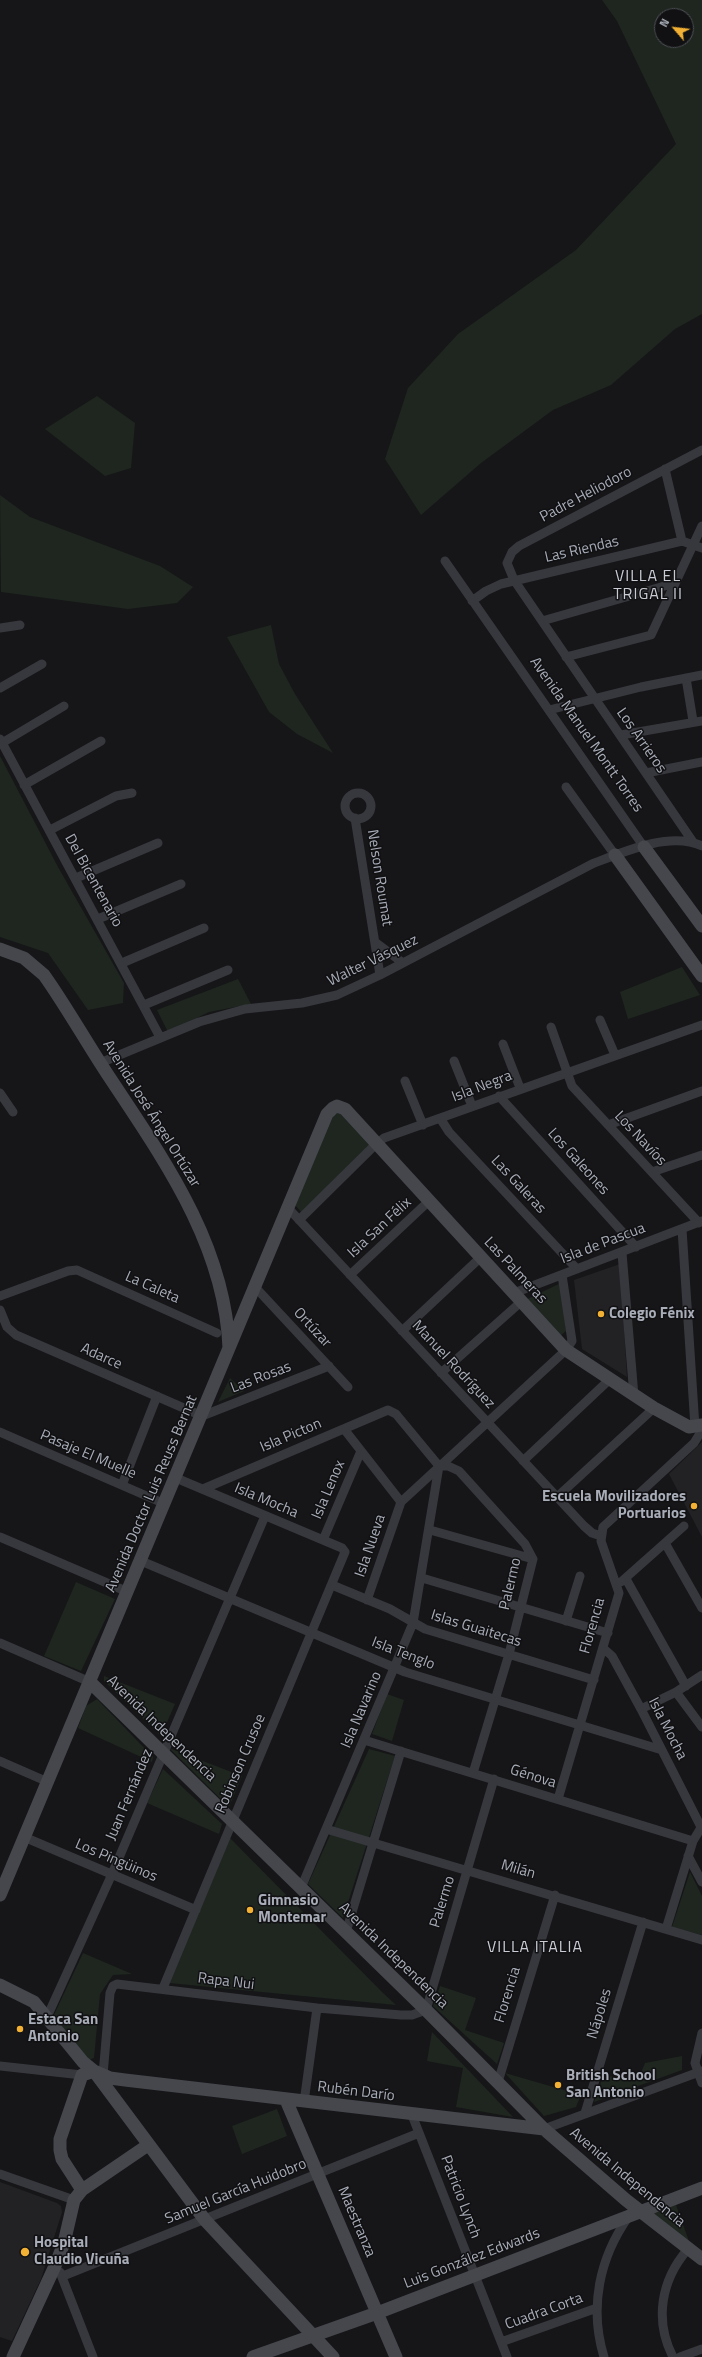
<!DOCTYPE html>
<meta charset="utf-8">
<style>
body{margin:0}
#map{position:relative;width:702px;height:2357px;overflow:hidden;background:#161618;font-family:"Titillium Web",sans-serif}
canvas{display:block}
.north{position:absolute;left:654px;top:8px;width:40px;height:40px;box-sizing:border-box;background:#111113;border:1px solid #4d4f55;border-radius:50%;rotate:298deg;font-size:11px;font-weight:700;line-height:16px;text-align:center;color:#a8adb8}
.north::after{content:'';display:block;margin:auto;width:14px;height:18px;background:#f2b134;clip-path:polygon(50% 0,100% 100%,50% 72%,0 100%)}
</style>
<div id="map">
<canvas width="702" height="2357"></canvas>
<div class="north">N</div>
</div>
<script>
const context = document.querySelector('canvas').getContext('2d');
context.lineJoin = 'round';
function fill(path, color) { context.fillStyle = color; context.fill(path, 'evenodd'); }
function trace(path, color, width, dash) { context.strokeStyle = color; context.lineWidth = width; context.lineCap = dash ? 'butt' : 'round'; context.setLineDash(dash || []); context.stroke(path); }
function write(font, color, halo, rows, align = 'center') {
  context.font = font + ' "Titillium Web",sans-serif'; context.lineWidth = 3; context.setLineDash([]); context.textBaseline = 'middle'; context.strokeStyle = halo; context.fillStyle = color; for (const [text, x, y, turn = 0] of rows) {
    context.save(); context.translate(x, y); context.rotate((+turn || 0) * Math.PI / 180); context.textAlign = isNaN(turn) ? turn : align; if (halo) context.strokeText(text, 0, 0); context.fillText(text, 0, 0); context.restore();
  }
}
fill(new Path2D(`
 M 620,1264 L 627,1377 L 582,1349 L 574,1280 Z
 M 702,1442 L 702,1537 L 669,1474 Z
 M 0,2182 L 57,2203 L 61,2206 L 62,2212 L 41,2279 L 12,2341 L 0,2337 Z`), '#222225');
fill(new Path2D(`
 M 602,0 L 702,0 L 702,314 L 675,329 L 611,385 L 553,410 L 481,463 L 421,515 L 385,459 L 408,388 L 458,334 L 576,250 L 676,144 L 617,21 ZM 662,16 L 686,16 L 686,40 L 662,40 Z
 M 97,396 L 135,423 L 131,468 L 105,476 L 45,429 Z
 M 0,495 L 30,517 L 160,566 L 193,587 L 177,603 L 128,609 L 1,592 Z
 M 271,625 L 279,664 L 295,694 L 333,753 L 297,734 L 269,712 L 227,637 Z
 M 0,756 L 58,867 L 124,983 L 123,1003 L 88,1010 L 48,953 L 0,937 Z
 M 682,967 L 700,995 L 628,1019 L 620,992 Z
 M 238,979 L 251,1004 L 209,1012 L 168,1032 L 157,1010 Z
 M 340,1112 L 372,1145 L 302,1213 L 295,1205 L 334,1114 Z
 M 561,1283 L 566,1331 L 559,1337 L 525,1300 Z
 M 230,1378 L 244,1391 L 218,1402 Z
 M 76,1582 L 115,1599 L 81,1671 L 44,1656 Z
 M 104,1676 L 175,1704 L 161,1736 L 104,1681 Z
 M 387,1694 L 404,1700 L 392,1741 L 372,1734 Z
 M 97,1699 L 153,1757 L 152,1762 L 78,1728 L 86,1706 Z
 M 169,1748 L 242,1776 L 229,1807 Z
 M 369,1749 L 395,1756 L 343,1918 L 308,1884 Z
 M 163,1769 L 222,1824 L 219,1834 L 147,1803 Z
 M 230,1838 L 382,1992 L 396,2005 L 169,1983 Z
 M 690,1872 L 702,1896 L 702,1935 L 672,1927 Z
 M 83,1953 L 132,1974 L 113,1975 L 100,1994 L 94,2058 L 89,2060 L 52,2019 Z
 M 440,1986 L 476,1998 L 465,2030 L 504,2043 L 497,2064 L 433,2006 Z
 M 432,2032 L 513,2117 L 456,2107 L 463,2068 L 427,2061 Z
 M 682,2056 L 682,2070 L 594,2102 L 603,2076 L 625,2077 L 640,2075 L 645,2063 Z
 M 505,2073 L 581,2095 L 576,2107 L 544,2116 Z
 M 277,2109 L 287,2136 L 242,2154 L 232,2126 Z
 M 676,2205 L 690,2244 L 649,2213 Z`), '#1e261f');
trace(new Path2D(`
 M 665,469 L 682,541
 M 445,561 L 644,847
 M 472,601 L 486,591 L 501,584 L 682,541 L 702,548
 M 542,621 L 675,583
 M 0,628 L 20,625
 M 566,657 L 651,635 L 702,526
 M 686,678 L 693,721
 M 0,688 L 42,664
 M 549,710 L 641,687 L 702,675
 M 621,735 L 702,721
 M 0,739 L 160,1037
 M 2,743 L 64,706
 M 646,773 L 702,762
 M 24,785 L 101,741
 M 566,787 L 615,855
 M345 806a13 13 0 1 1 26 0a13 13 0 1 1-26 0Z
 M 355,818 L 380,975
 M 50,830 L 116,796 L 132,793
 M 693,842 L 514,580 L 507,563 L 512,552 L 519,546 L 702,450
 M 76,878 L 158,843
 M 98,919 L 181,884
 M 375,942 L 403,963
 M 122,963 L 204,928
 M 144,1005 L 228,970
 M 600,1020 L 615,1055
 M 551,1027 L 572,1086 L 699,1223
 M 503,1044 L 520,1088
 M 454,1061 L 472,1106
 M 100,1063 L 199,1022 L 245,1009 L 302,1003 L 337,995 L 380,975 L 592,864 C 623,852 670,831 702,846
 M 405,1081 L 423,1125
 M 0,1093 L 13,1112
 M 499,1096 L 636,1247
 M 440,1118 L 449,1132 L 577,1269
 M 608,1125 L 702,1091
 M 652,1172 L 702,1155
 M 289,1209 L 584,1526 L 592,1533 L 601,1536
 M 299,1220 L 376,1144 L 384,1138 L 702,1025
 M 682,1229 L 695,1427
 M 622,1253 L 634,1396
 M 350,1275 L 429,1201
 M 256,1288 L 348,1387
 M 514,1293 L 702,1221
 M 0,1296 L 68,1271 L 77,1270 L 217,1333
 M 0,1310 L 7,1327 L 16,1335 L 202,1416 L 329,1366
 M 402,1331 L 481,1257
 M 441,1373 L 522,1301
 M 344,1429 L 401,1502
 M 0,1432 L 165,1504
 M 523,1461 L 609,1380
 M 439,1466 L 448,1466 L 459,1471 L 525,1544 L 533,1559 L 509,1654 L 473,1773
 M 122,1485 L 157,1396
 M 203,1489 L 388,1410 L 396,1414 L 439,1466
 M 557,1497 L 654,1408
 M 430,1530 L 533,1559
 M 0,1537 L 128,1592
 M 323,1540 L 361,1451
 M 665,1543 L 702,1608
 M 141,1561 L 405,1672 L 662,1750
 M 422,1578 L 608,1633
 M 626,1579 L 686,1686
 M 621,1582 L 684,1526
 M 332,1585 L 390,1609 L 425,1629 L 594,1680
 M 367,1600 L 401,1502 L 566,1350 L 572,1341 L 562,1275
 M 566,1621 L 580,1576
 M 0,1643 L 90,1682
 M 603,1648 L 612,1656 L 641,1709 L 701,1827
 M 676,1692 L 702,1727
 M 641,1709 L 676,1692 L 702,1675
 M 364,1740 L 693,1841
 M 0,1761 L 48,1782
 M 558,1799 L 619,1593 L 601,1541 L 603,1527 L 694,1443 L 702,1430
 M 326,1829 L 702,1940
 M 24,1837 L 196,1910
 M 688,1856 L 702,1882
 M 301,1888 L 413,1623 L 439,1466
 M 666,1929 L 693,1841 L 702,1826
 M 346,1932 L 401,1751
 M 163,1988 L 345,1552 L 342,1548 L 176,1478
 M 47,2017 L 112,1874 L 265,1516
 M 702,2033 L 695,2063 L 702,2083
 M 0,2066 L 82,2075
 M 103,2075 L 110,1993 L 113,1986 L 117,1984 L 317,2008 L 401,2015 L 412,2015 L 426,2010 L 494,1779
 M 498,2082 L 555,1895
 M 304,2102 L 317,2008
 M 585,2113 L 643,1922
 M 412,2115 L 507,2357
 M 544,2129 L 702,2071
 M 0,2174 L 74,2200
 M 60,2272 L 93,2357
 M 63,2276 L 419,2133
 M 501,2342 L 597,2308
 M 604,2357 C 589,2308 599,2258 629,2216
 M 673,2357 C 654,2320 661,2280 688,2249
 M 680,2357 L 702,2349`), '#37383d', 9);
trace(new Path2D(`
 M 644,847 L 702,926
 M 615,855 L 702,976
 M 0,949 L 24,958 L 44,975 C 66,1006 85,1040 106,1072 C 162,1157 225,1243 229,1348
 M 90,1682 L 426,2010 L 544,2129 L 626,2200 L 702,2259
 M 0,1895 L 327,1114 L 333,1108 L 337,1106 L 345,1109 L 566,1350 L 654,1408 L 689,1427 L 702,1425
 M 0,1985 L 34,2002 L 83,2062 L 94,2071 L 205,2220 L 333,2357
 M 286,2100 L 396,2357
 M 82,2190 L 62,2159 L 60,2150 L 60,2139 L 82,2075 L 94,2071 L 110,2078 L 125,2080 L 544,2129
 M 13,2357 L 55,2266 L 64,2243 L 74,2200 L 82,2190 L 148,2145
 M 253,2357 L 377,2313 L 702,2188`), '#45474d', 13);
for (const [x, y, r, color] of [
 [601,1314,4,"#f2b134"],
 [694,1506,4,"#f2b134"],
 [250,1910,4,"#f2b134"],
 [20,2029,4,"#f2b134"],
 [558,2085,4,"#f2b134"],
 [25,2252,5,"#f2b134"]
]) { const dot = new Path2D(); dot.arc(x, y, r, 0, 2 * Math.PI); context.fillStyle = color; context.fill(dot); trace(dot, '#111113', 1.5); }
write('15px', '#a8adb8', '#111113', [
 ["Padre Heliodoro",586,495,-28],
 ["Las Riendas",582,550,-13],
 ["Avenida Manuel Montt Torres",586,735,55],
 ["Los Arrieros",641,741,55],
 ["Nelson Roumat",379,878,81],
 ["Del Bicentenario",93,881,61],
 ["Walter Vásquez",373,961,-26],
 ["Isla Negra",482,1087,-21],
 ["Avenida José Ángel Ortúzar",151,1114,58],
 ["Los Navíos",640,1139,47],
 ["Los Galeones",578,1162,48],
 ["Las Galeras",518,1185,47],
 ["Isla San Félix",380,1228,-43],
 ["Isla de Pascua",603,1244,-21],
 ["Las Palmeras",515,1271,47],
 ["La Caleta",152,1288,24],
 ["Ortúzar",312,1328,47],
 ["Adarce",101,1357,24],
 ["Manuel Rodríguez",453,1365,47],
 ["Las Rosas",261,1378,-21],
 ["Isla Picton",291,1436,-23],
 ["Pasaje El Muelle",88,1455,23],
 ["Isla Lenox",329,1490,-67],
 ["Avenida Doctor Luis Reuss Bernat",152,1494,-67],
 ["Isla Mocha",266,1501,23],
 ["Isla Nueva",371,1546,-71],
 ["Palermo",511,1584,-77],
 ["Florencia",593,1626,-74],
 ["Islas Guaitecas",476,1629,17],
 ["Isla Tenglo",403,1654,21],
 ["Isla Navarino",362,1710,-67],
 ["Avenida Independencia",161,1729,44],
 ["Isla Mocha",667,1729,63],
 ["Robinson Crusoe",241,1764,-67],
 ["Génova",533,1777,17],
 ["Juan Fernández",130,1795,-67],
 ["Los Pingüinos",116,1861,23],
 ["Milán",518,1870,16],
 ["Palermo",443,1902,-73],
 ["Avenida Independencia",393,1956,44],
 ["Rapa Nui",226,1982,7],
 ["Florencia",508,1995,-73],
 ["Nápoles",600,2014,-73],
 ["Rubén Darío",356,2092,7],
 ["Avenida Independencia",627,2178,40],
 ["Samuel García Huidobro",236,2192,-22],
 ["Patricio Lynch",460,2197,69],
 ["Maestranza",356,2222,67],
 ["Luis González Edwards",472,2259,-21],
 ["Cuadra Corta",544,2312,-20]
]);
write('bold 15px', '#a8adb8', '#111113', [
 ["Colegio Fénix",609,1314],
 ["Escuela Movilizadores",686,1497,"right"],
 ["Portuarios",686,1514,"right"],
 ["Gimnasio",258,1901],
 ["Montemar",258,1918],
 ["Estaca San",28,2020],
 ["Antonio",28,2037],
 ["British School",566,2076],
 ["San Antonio",566,2093],
 ["Hospital",34,2243],
 ["Claudio Vicuña",34,2260]
], 'left');
context.letterSpacing = '1px';
write('16px', '#c9ccd4', '#111113', [
 ["VILLA EL",648,577],
 ["TRIGAL II",648,595],
 ["VILLA ITALIA",535,1948]
]);
context.letterSpacing = '0px';
</script>
